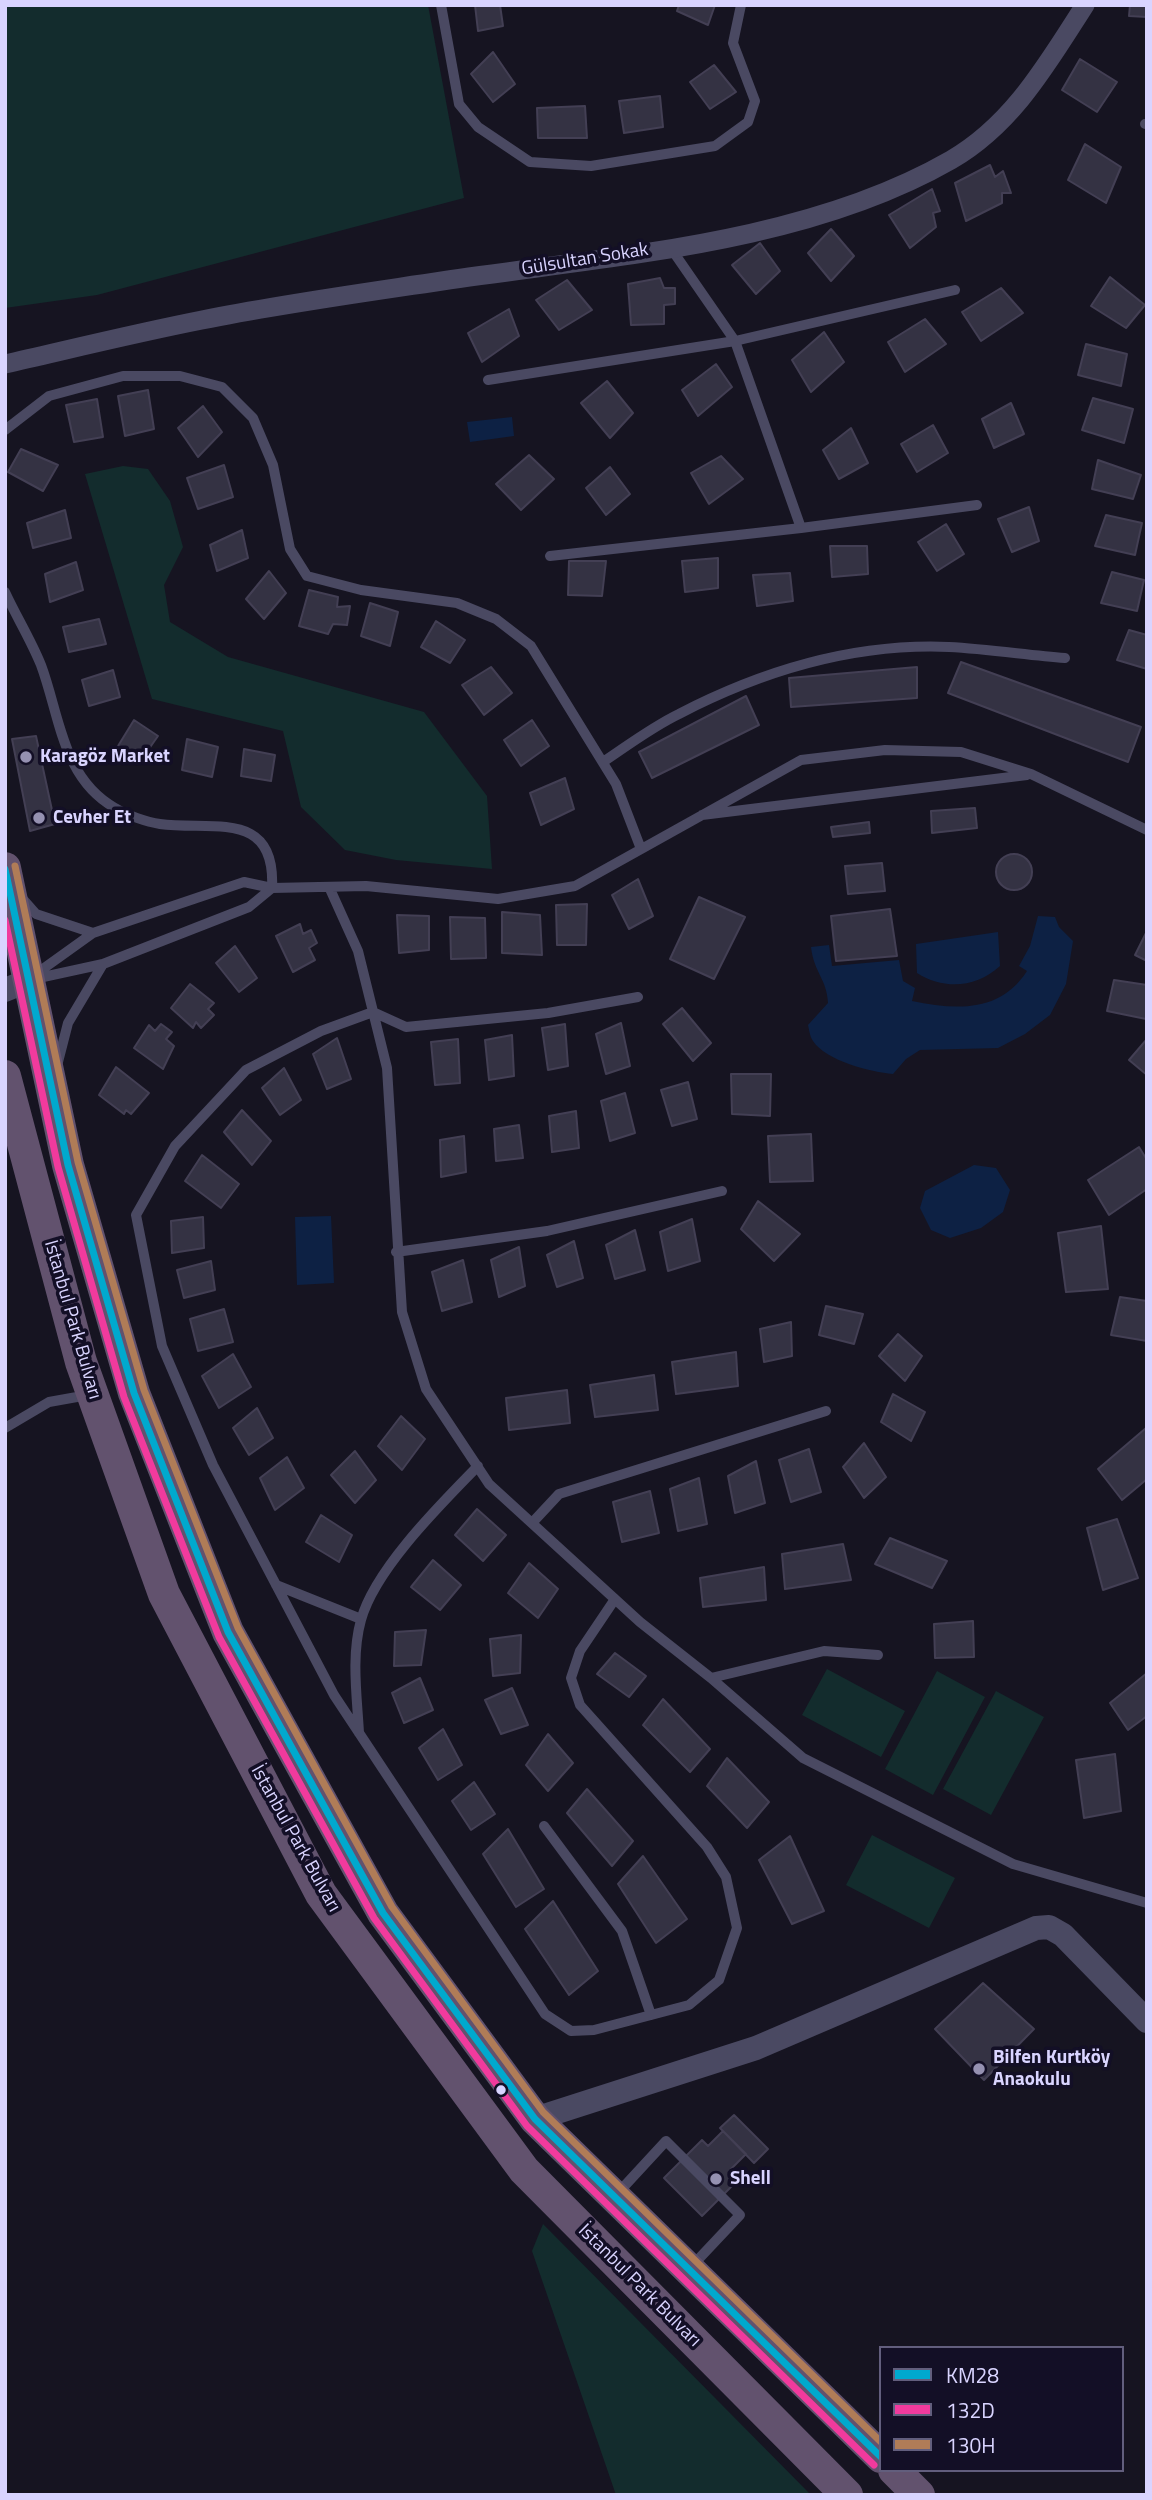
<!DOCTYPE html>
<meta charset="utf-8">
<style>
body{margin:0}
#map{position:relative;width:1152px;height:2500px;overflow:hidden;background:#161421;font-family:"Titillium Web",sans-serif}
canvas{display:block}
.frame{position:absolute;inset:0;border:7px solid #d9d4ff;pointer-events:none}
.legend{position:absolute;left:879px;top:2346px;width:245px;height:126px;box-sizing:border-box;background:#130f26;border:2px solid #625e7d;margin:0;padding:9px 12px;list-style:none;font-size:21px;color:#d9d4ff}
.legend li{display:flex;align-items:center;gap:14px;height:35px}
.legend b{width:35px;border:2px solid #625e7d}
</style>
<div id="map">
<canvas width="1152" height="2500"></canvas>
<div class="frame"></div>
<ul class="legend">
<li><b style="height:9px;background:#00a9ce"></b>KM28</li>
<li><b style="height:9px;background:#f13a9d"></b>132D</li>
<li><b style="height:9px;background:#b07c57"></b>130H</li>
</ul>
</div>
<script>
const context = document.querySelector('canvas').getContext('2d');
context.lineJoin = 'round';
function fill(path, color) { context.fillStyle = color; context.fill(path, 'evenodd'); }
function trace(path, color, width, dash) { context.strokeStyle = color; context.lineWidth = width; context.lineCap = dash ? 'butt' : 'round'; context.setLineDash(dash || []); context.stroke(path); }
function write(font, color, halo, rows, align = 'center') {
  context.font = font + ' "Titillium Web",sans-serif'; context.lineWidth = 7; context.setLineDash([]); context.textBaseline = 'middle'; context.strokeStyle = halo; context.fillStyle = color; for (const [text, x, y, turn = 0] of rows) {
    context.save(); context.translate(x, y); context.rotate((+turn || 0) * Math.PI / 180); context.textAlign = isNaN(turn) ? turn : align; if (halo) context.strokeText(text, 0, 0); context.fillText(text, 0, 0); context.restore();
  }
}
fill(new Path2D(`
 M 5,5 L 428,5 L 464,198 L 97,295 L 5,308 Z
 M 123,466 L 148,469 L 170,501 L 183,547 L 164,585 L 170,622 L 228,657 L 424,712 L 487,796 L 492,869 L 396,860 L 345,850 L 301,807 L 283,731 L 152,699 L 85,474 Z
 M 827,1669 L 905,1711 L 881,1757 L 802,1715 Z
 M 937,1671 L 985,1697 L 933,1795 L 885,1769 Z
 M 996,1691 L 1044,1717 L 991,1815 L 943,1789 Z
 M 872,1835 L 955,1878 L 929,1928 L 846,1885 Z
 M 543,2224 L 811,2495 L 616,2495 L 532,2251 Z`), '#132c2d');
fill(new Path2D(`
 M 512,417 L 514,436 L 470,442 L 467,422 Z
 M 1038,916 L 1055,917 L 1059,927 L 1073,941 L 1066,984 L 1050,1015 L 1025,1034 L 998,1048 L 920,1050 L 906,1059 L 893,1074 C 871,1072 826,1061 813,1041 C 810,1037 809,1029 808,1025 L 828,1003 C 827,979 814,973 811,947 L 829,945 L 832,966 L 899,960 L 903,981 L 915,988 L 912,1001 C 956,1010 1000,1013 1027,971 L 1019,966 L 1030,946 Z
 M 998,932 L 1000,966 C 976,988 944,990 917,973 L 916,944 Z
 M 974,1165 L 996,1168 L 1010,1190 L 1003,1212 L 981,1228 L 950,1238 L 931,1230 L 920,1208 L 925,1191 Z
 M 331,1216 L 334,1283 L 297,1285 L 295,1217 Z`), '#0d2144');
const building = new Path2D(`
 M 475,5 L 500,5 L 503,26 L 478,31 Z
 M 679,5 L 715,5 L 708,25 L 677,11 Z
 M 1130,5 L 1147,5 L 1147,17 L 1129,16 Z
 M 493,52 L 515,84 L 493,102 L 471,74 Z
 M 1080,59 L 1117,82 L 1097,112 L 1062,90 Z
 M 714,65 L 736,92 L 710,109 L 690,82 Z
 M 660,96 L 663,127 L 624,133 L 619,101 Z
 M 585,106 L 587,138 L 538,138 L 537,108 Z
 M 1085,144 L 1121,167 L 1106,203 L 1068,180 Z
 M 990,165 L 995,177 L 1003,171 L 1011,193 L 1002,193 L 1002,203 L 966,221 L 955,183 Z
 M 932,189 L 940,211 L 933,213 L 936,227 L 910,248 L 889,215 Z
 M 831,229 L 854,256 L 831,281 L 808,253 Z
 M 760,243 L 780,271 L 756,294 L 732,265 Z
 M 1110,277 L 1145,305 L 1126,328 L 1091,306 Z
 M 660,278 L 664,288 L 675,288 L 675,304 L 664,305 L 664,324 L 631,325 L 628,284 Z
 M 567,280 L 592,310 L 559,330 L 536,300 Z
 M 1001,288 L 1023,313 L 981,341 L 962,312 Z
 M 509,309 L 519,336 L 482,362 L 468,333 Z
 M 925,319 L 946,344 L 905,372 L 888,342 Z
 M 824,332 L 844,362 L 811,392 L 792,360 Z
 M 1086,344 L 1127,354 L 1121,386 L 1078,375 Z
 M 716,364 L 732,387 L 698,416 L 682,390 Z
 M 607,381 L 633,413 L 610,438 L 581,403 Z
 M 148,390 L 154,429 L 125,436 L 118,396 Z
 M 1093,398 L 1133,409 L 1124,443 L 1082,430 Z
 M 97,399 L 103,437 L 74,442 L 66,405 Z
 M 1011,403 L 1024,434 L 994,448 L 982,419 Z
 M 203,406 L 222,432 L 198,457 L 178,428 Z
 M 933,425 L 948,453 L 917,472 L 901,444 Z
 M 851,428 L 868,463 L 839,479 L 823,450 Z
 M 21,449 L 58,465 L 43,491 L 8,472 Z
 M 529,455 L 554,479 L 521,510 L 496,484 Z
 M 721,456 L 743,479 L 709,504 L 691,473 Z
 M 1098,460 L 1141,475 L 1133,499 L 1092,489 Z
 M 224,465 L 233,497 L 198,509 L 187,478 Z
 M 610,467 L 630,494 L 606,515 L 586,488 Z
 M 1029,507 L 1039,541 L 1012,552 L 998,519 Z
 M 65,510 L 71,538 L 33,548 L 27,523 Z
 M 1106,515 L 1142,523 L 1135,555 L 1095,546 Z
 M 946,524 L 964,554 L 937,571 L 918,542 Z
 M 242,530 L 248,558 L 217,571 L 210,545 Z
 M 830,546 L 867,546 L 868,574 L 832,577 Z
 M 718,558 L 718,588 L 685,592 L 682,561 Z
 M 569,561 L 606,561 L 602,596 L 568,595 Z
 M 76,562 L 83,590 L 50,602 L 45,574 Z
 M 269,571 L 286,593 L 264,619 L 246,599 Z
 M 1112,572 L 1144,580 L 1137,611 L 1101,603 Z
 M 790,573 L 793,601 L 757,606 L 753,575 Z
 M 309,590 L 338,597 L 337,607 L 350,606 L 347,625 L 333,624 L 328,634 L 299,626 Z
 M 370,603 L 398,612 L 390,646 L 361,636 Z
 M 99,619 L 106,644 L 69,652 L 63,627 Z
 M 436,621 L 465,640 L 450,663 L 421,647 Z
 M 1129,630 L 1147,635 L 1147,669 L 1117,660 Z
 M 961,662 L 1141,727 L 1128,762 L 948,693 Z
 M 491,667 L 512,693 L 484,715 L 462,685 Z
 M 917,667 L 917,698 L 791,707 L 789,678 Z
 M 113,670 L 120,697 L 89,706 L 82,680 Z
 M 746,696 L 759,725 L 652,778 L 639,752 Z
 M 134,720 L 158,736 L 139,763 L 118,746 Z
 M 532,720 L 549,746 L 521,766 L 504,740 Z
 M 36,736 L 55,824 L 30,831 L 12,739 Z
 M 187,739 L 218,747 L 212,777 L 182,770 Z
 M 244,749 L 275,755 L 271,781 L 241,776 Z
 M 565,778 L 574,809 L 541,825 L 530,793 Z
 M 975,808 L 977,828 L 932,833 L 931,811 Z
 M 869,822 L 870,833 L 833,837 L 831,827 Z
 M996 872a18 18 0 1 1 36 0a18 18 0 1 1-36 0Z
 M 882,863 L 885,891 L 848,894 L 845,866 Z
 M 638,879 L 653,916 L 629,929 L 612,895 Z
 M 699,897 L 745,917 L 714,979 L 670,959 Z
 M 587,904 L 586,945 L 557,945 L 556,905 Z
 M 890,909 L 897,956 L 836,961 L 831,916 Z
 M 502,912 L 540,915 L 542,955 L 502,953 Z
 M 397,915 L 429,916 L 429,950 L 399,953 Z
 M 450,917 L 485,918 L 486,958 L 451,959 Z
 M 300,924 L 303,934 L 311,930 L 317,943 L 309,948 L 315,960 L 293,972 L 276,936 Z
 M 1147,931 L 1147,961 L 1135,955 Z
 M 235,946 L 257,978 L 239,992 L 216,963 Z
 M 1114,980 L 1147,985 L 1146,1019 L 1107,1011 Z
 M 190,984 L 214,1003 L 208,1009 L 214,1015 L 201,1028 L 196,1022 L 193,1028 L 171,1008 Z
 M 682,1008 L 711,1043 L 693,1061 L 663,1024 Z
 M 621,1023 L 630,1066 L 606,1074 L 596,1034 Z
 M 161,1024 L 172,1032 L 166,1039 L 174,1046 L 163,1069 L 134,1048 L 149,1025 L 155,1031 Z
 M 565,1024 L 568,1066 L 548,1070 L 542,1028 Z
 M 512,1035 L 514,1076 L 489,1080 L 485,1040 Z
 M 337,1038 L 351,1079 L 327,1089 L 313,1054 Z
 M 458,1039 L 460,1083 L 435,1085 L 431,1042 Z
 M 1147,1039 L 1147,1075 L 1129,1060 Z
 M 116,1067 L 149,1093 L 131,1114 L 126,1110 L 124,1114 L 99,1095 Z
 M 284,1068 L 301,1100 L 280,1115 L 262,1088 Z
 M 731,1074 L 771,1074 L 770,1116 L 732,1114 Z
 M 688,1082 L 697,1119 L 672,1126 L 661,1090 Z
 M 625,1093 L 635,1133 L 610,1141 L 601,1101 Z
 M 242,1110 L 271,1141 L 252,1165 L 224,1132 Z
 M 576,1111 L 579,1148 L 552,1152 L 549,1116 Z
 M 519,1125 L 523,1158 L 496,1161 L 494,1129 Z
 M 811,1134 L 813,1181 L 770,1182 L 768,1136 Z
 M 464,1136 L 466,1172 L 441,1177 L 440,1140 Z
 M 1139,1147 L 1147,1160 L 1147,1189 L 1109,1215 L 1088,1180 Z
 M 202,1155 L 239,1184 L 221,1208 L 185,1181 Z
 M 758,1201 L 800,1234 L 774,1261 L 741,1229 Z
 M 203,1217 L 204,1248 L 172,1253 L 171,1221 Z
 M 692,1219 L 700,1261 L 668,1271 L 660,1232 Z
 M 1101,1226 L 1108,1289 L 1066,1292 L 1058,1233 Z
 M 635,1230 L 645,1270 L 615,1279 L 606,1245 Z
 M 574,1241 L 583,1278 L 557,1287 L 547,1255 Z
 M 519,1247 L 525,1286 L 499,1297 L 491,1260 Z
 M 463,1260 L 472,1302 L 442,1311 L 432,1272 Z
 M 211,1261 L 215,1290 L 184,1298 L 177,1270 Z
 M 1120,1297 L 1147,1301 L 1147,1341 L 1111,1335 Z
 M 826,1306 L 863,1314 L 854,1344 L 819,1335 Z
 M 224,1309 L 233,1342 L 198,1351 L 190,1319 Z
 M 791,1322 L 792,1356 L 764,1362 L 760,1329 Z
 M 898,1334 L 922,1356 L 905,1381 L 879,1356 Z
 M 736,1352 L 738,1386 L 676,1394 L 672,1362 Z
 M 233,1354 L 251,1387 L 219,1408 L 202,1376 Z
 M 654,1375 L 658,1410 L 595,1417 L 590,1385 Z
 M 567,1390 L 570,1423 L 509,1430 L 506,1398 Z
 M 893,1394 L 925,1412 L 911,1441 L 881,1422 Z
 M 257,1408 L 273,1438 L 249,1455 L 233,1428 Z
 M 401,1416 L 425,1439 L 402,1470 L 378,1446 Z
 M 1146,1428 L 1147,1479 L 1122,1500 L 1098,1469 Z
 M 864,1443 L 886,1477 L 864,1498 L 843,1467 Z
 M 809,1449 L 821,1492 L 791,1502 L 779,1460 Z
 M 355,1451 L 376,1480 L 355,1503 L 331,1475 Z
 M 287,1457 L 304,1488 L 275,1510 L 260,1478 Z
 M 756,1461 L 765,1503 L 735,1513 L 728,1476 Z
 M 699,1478 L 707,1524 L 678,1531 L 670,1489 Z
 M 650,1491 L 659,1533 L 622,1542 L 613,1502 Z
 M 477,1509 L 506,1535 L 483,1561 L 455,1535 Z
 M 321,1515 L 352,1535 L 339,1562 L 306,1542 Z
 M 1117,1519 L 1138,1578 L 1103,1590 L 1087,1528 Z
 M 890,1538 L 947,1561 L 932,1588 L 875,1564 Z
 M 843,1544 L 851,1580 L 785,1589 L 782,1554 Z
 M 433,1560 L 461,1585 L 440,1610 L 411,1587 Z
 M 529,1563 L 558,1589 L 538,1618 L 508,1593 Z
 M 764,1567 L 766,1600 L 703,1607 L 700,1578 Z
 M 973,1621 L 974,1657 L 935,1658 L 934,1624 Z
 M 426,1630 L 421,1665 L 394,1666 L 395,1632 Z
 M 521,1635 L 520,1673 L 493,1676 L 490,1639 Z
 M 615,1653 L 646,1676 L 629,1697 L 597,1674 Z
 M 1147,1673 L 1147,1716 L 1128,1730 L 1110,1703 Z
 M 420,1678 L 433,1710 L 404,1723 L 392,1693 Z
 M 512,1688 L 528,1725 L 501,1734 L 485,1700 Z
 M 663,1699 L 710,1749 L 690,1772 L 643,1725 Z
 M 443,1729 L 462,1765 L 438,1780 L 419,1748 Z
 M 548,1734 L 573,1763 L 548,1791 L 526,1765 Z
 M 1115,1754 L 1121,1811 L 1084,1818 L 1076,1760 Z
 M 727,1758 L 769,1802 L 747,1828 L 707,1786 Z
 M 474,1782 L 495,1814 L 471,1830 L 452,1801 Z
 M 587,1789 L 633,1841 L 612,1866 L 567,1813 Z
 M 508,1829 L 544,1889 L 516,1907 L 483,1854 Z
 M 790,1836 L 824,1911 L 792,1924 L 759,1860 Z
 M 643,1856 L 687,1919 L 656,1943 L 618,1884 Z
 M 553,1901 L 598,1971 L 569,1995 L 525,1929 Z
 M 983,1983 L 1034,2029 L 984,2080 L 935,2029 Z
 M 734,2115 L 768,2149 L 754,2163 L 720,2128 Z
 M 723,2131 L 746,2154 L 731,2169 L 740,2178 L 702,2216 L 664,2178 L 702,2140 L 708,2146 Z`);
fill(building, '#343243');
trace(building, '#433f54', 2);
trace(new Path2D(`
 M 441,5 L 459,104 L 478,127 L 530,162 L 591,166 L 715,146 L 748,122 L 755,101 L 733,43 L 741,5
 M 1145,124 L 1147,124
 M 488,380 L 735,341 L 955,290
 M 5,430 L 49,396 L 123,376 L 180,376 L 222,387 L 253,418 L 273,465 L 290,549 L 307,576 L 361,590 L 457,603 L 496,619 L 531,646 L 616,784 L 641,849
 M 801,528 L 977,505
 M 550,556 L 801,528 L 735,341 L 670,247
 M 5,592 C 16,616 31,640 41,665 C 60,716 62,778 115,808 C 126,815 147,822 160,824 C 213,831 276,809 272,888 L 249,907 L 103,964 L 34,979
 M 603,762 C 627,746 652,727 679,714 C 762,671 854,643 949,647 C 988,649 1027,655 1065,658
 M 702,815 L 1027,775
 M 330,889 L 358,951 L 387,1068 L 402,1312 L 426,1389 L 489,1484 L 640,1622 L 711,1678 L 803,1758 L 1013,1864 L 1147,1903
 M 21,897 L 36,914 L 93,933
 M 33,976 L 93,933 L 244,882 L 272,888 L 366,886 L 498,899 L 575,886 L 801,760 L 885,750 L 961,752 L 1031,774 L 1147,830
 M 58,1062 L 68,1023 L 103,964
 M 396,1252 L 547,1231 L 722,1191
 M 5,1428 L 49,1402 L 88,1395
 M 532,1523 L 559,1494 L 826,1411
 M 276,1585 L 361,1619
 M 615,1599 L 580,1651 L 571,1678 L 580,1705 L 707,1847 L 726,1877 L 737,1928 L 719,1980 L 689,2005 L 594,2030 L 571,2031 L 545,2014 L 334,1695 L 213,1465 L 162,1346 L 136,1215 L 175,1146 L 246,1070 L 321,1031 L 373,1012 L 406,1027 L 548,1013 L 638,997
 M 711,1678 L 824,1651 L 878,1655
 M 359,1733 C 357,1696 351,1656 361,1620 C 375,1569 441,1504 478,1466
 M 544,1826 L 622,1931 L 651,2015
 M 618,2193 L 666,2141 L 740,2215 L 692,2266`), '#4a4962', 10);
trace(new Path2D(`
 M 5,364 C 71,349 136,333 202,320 C 281,304 362,293 442,281 C 608,256 803,245 951,160 C 1013,124 1047,64 1085,5`), '#4a4962', 19);
trace(new Path2D(`
 M 5,990 L 27,981
 M 535,2119 L 756,2048 L 1036,1928 L 1049,1927 L 1063,1935 L 1147,2021`), '#4a4962', 24);
trace(new Path2D(`
 M 5,868 L 68,1165 L 134,1393 L 228,1632 L 383,1913 L 535,2119 L 881,2457
 M 5,1076 L 81,1362 L 164,1594 L 321,1894 L 524,2170 L 847,2495
 M 894,2470 L 919,2495`), '#62526e', 32);
trace(new Path2D(`
 M 5,869 L 68,1165 L 134,1393 L 228,1632 L 383,1913 L 535,2119 L 881,2457`), '#00a9ce', 7);
trace(new Path2D(`
 M 5,920 L 58,1167 L 124,1397 L 219,1637 L 374,1918 L 527,2126 L 874,2465`), '#f13a9d', 7);
trace(new Path2D(`
 M 15,866 L 78,1162 L 144,1390 L 238,1628 L 392,1907 L 543,2112 L 881,2442`), '#b07c57', 7);
for (const [x, y, r, color] of [
 [26,757,7,"#9591b1"],
 [39,818,7,"#9591b1"],
 [979,2069,7,"#9591b1"],
 [501,2090,6,"#d9d4ff"],
 [716,2179,7,"#9591b1"]
]) { const dot = new Path2D(); dot.arc(x, y, r, 0, 2 * Math.PI); context.fillStyle = color; context.fill(dot); trace(dot, '#130f26', 2.5); }
write('19px', '#d9d4ff', '#130f26', [
 ["Gülsultan Sokak",585,260,-9],
 ["İstanbul Park Bulvarı",72,1320,74],
 ["İstanbul Park Bulvarı",295,1839,61],
 ["İstanbul Park Bulvarı",639,2286,45]
]);
write('bold 19px', '#d9d4ff', '#130f26', [
 ["Karagöz Market",40,757],
 ["Cevher Et",53,818],
 ["Bilfen Kurtköy",993,2058],
 ["Anaokulu",993,2080],
 ["Shell",730,2179]
], 'left');
</script>
